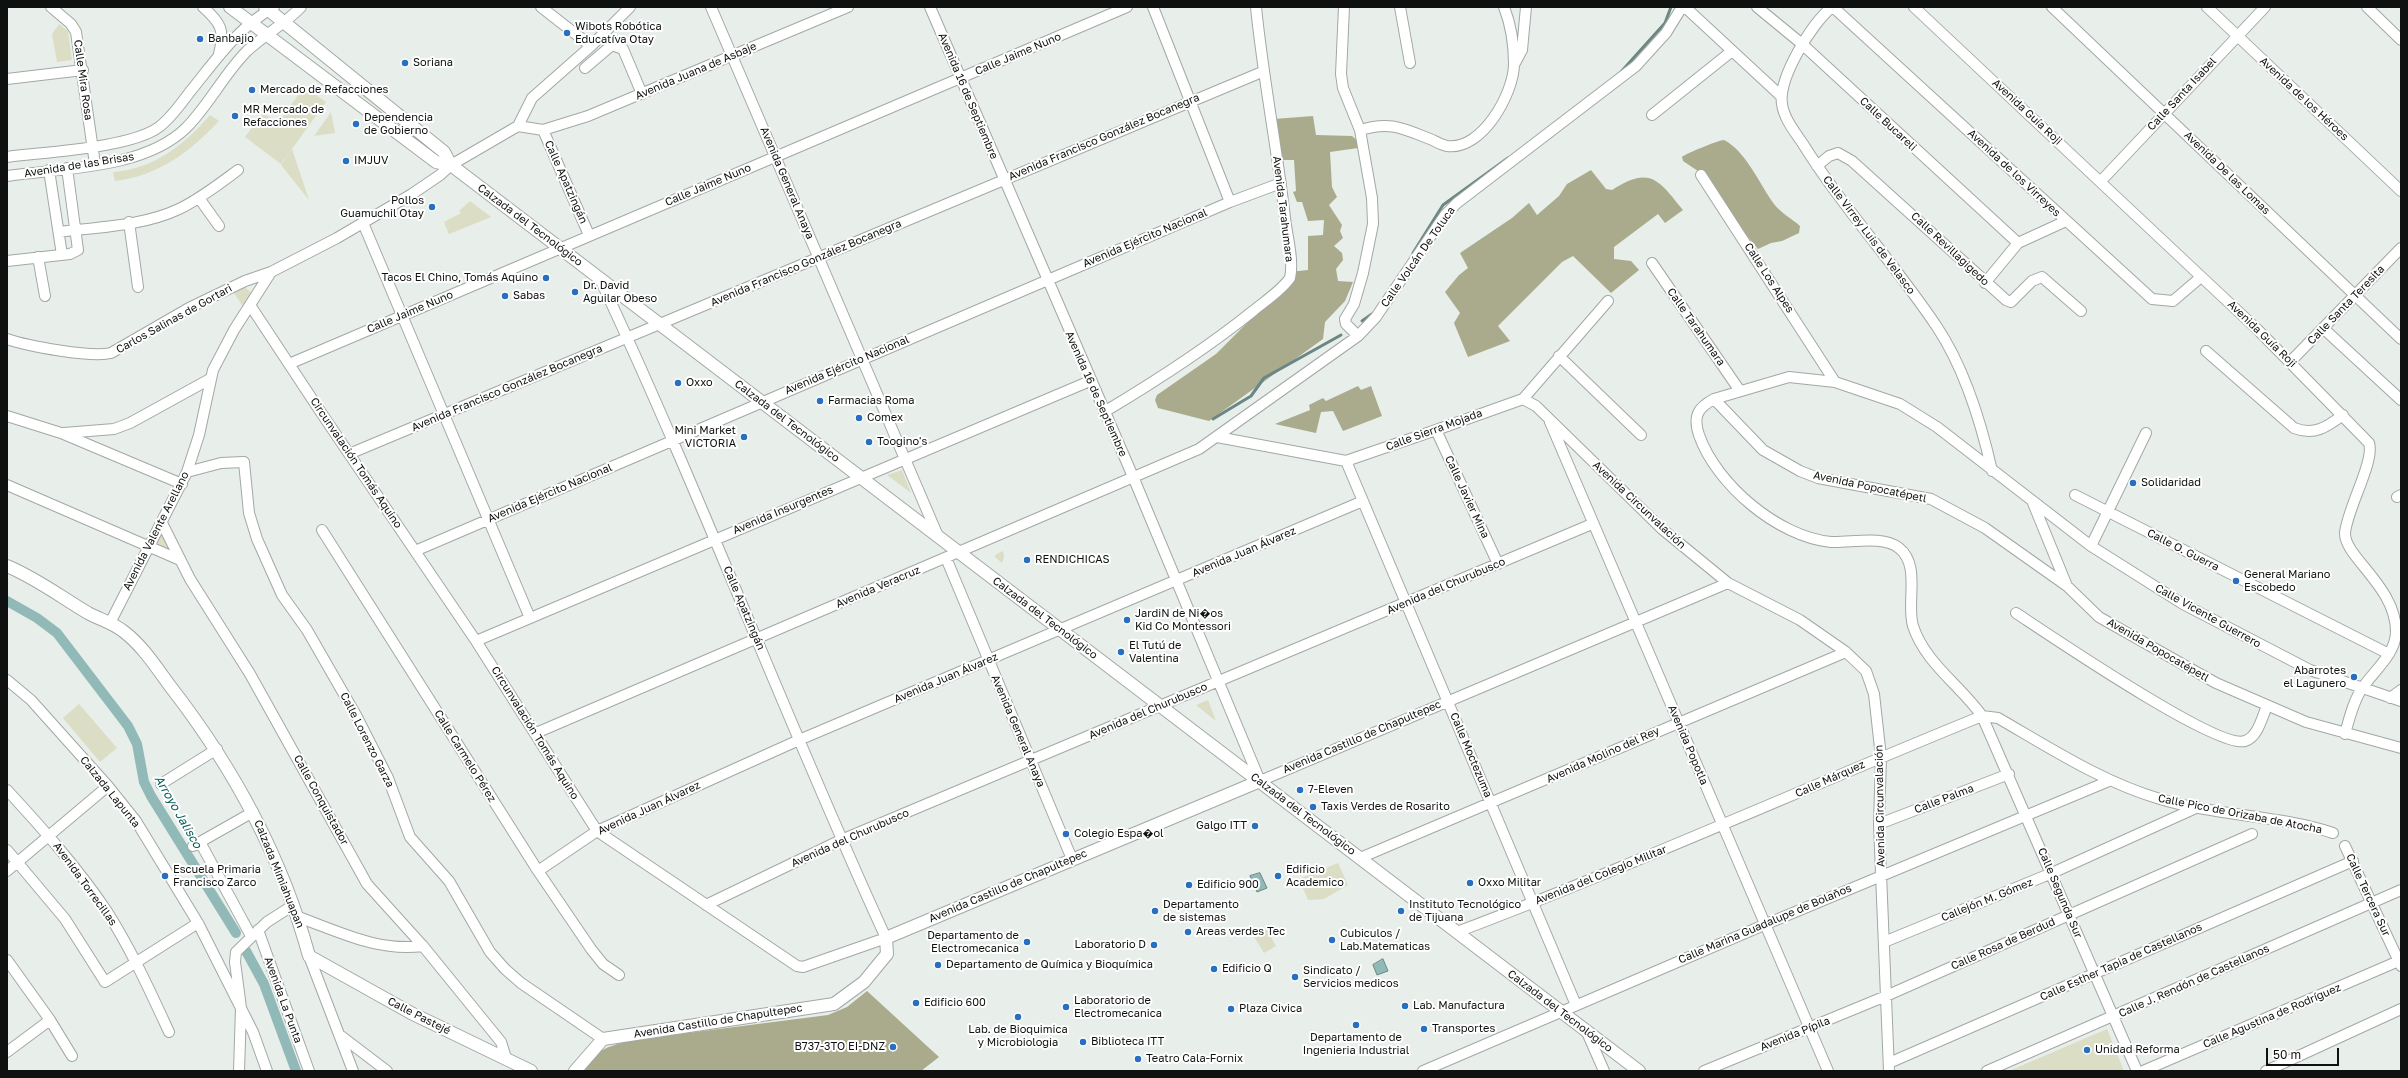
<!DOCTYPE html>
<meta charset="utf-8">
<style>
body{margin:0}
#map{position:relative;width:2408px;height:1078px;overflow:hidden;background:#e8eee9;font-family:"Golos Text",sans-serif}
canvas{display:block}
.frame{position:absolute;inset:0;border:8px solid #0f1110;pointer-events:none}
.scale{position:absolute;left:2266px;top:1048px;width:73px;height:18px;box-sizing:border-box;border:2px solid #0f1110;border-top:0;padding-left:5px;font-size:12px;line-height:14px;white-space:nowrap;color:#0f1110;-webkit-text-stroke:3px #fff;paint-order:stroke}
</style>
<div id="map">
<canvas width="2408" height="1078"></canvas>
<div class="frame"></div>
<div class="scale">50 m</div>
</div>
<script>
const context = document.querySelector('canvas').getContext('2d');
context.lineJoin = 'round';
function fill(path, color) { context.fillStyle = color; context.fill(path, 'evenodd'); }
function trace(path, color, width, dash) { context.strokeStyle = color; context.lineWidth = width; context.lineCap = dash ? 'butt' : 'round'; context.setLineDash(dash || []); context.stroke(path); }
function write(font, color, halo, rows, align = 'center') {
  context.font = font + ' "Golos Text",sans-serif'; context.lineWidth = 4; context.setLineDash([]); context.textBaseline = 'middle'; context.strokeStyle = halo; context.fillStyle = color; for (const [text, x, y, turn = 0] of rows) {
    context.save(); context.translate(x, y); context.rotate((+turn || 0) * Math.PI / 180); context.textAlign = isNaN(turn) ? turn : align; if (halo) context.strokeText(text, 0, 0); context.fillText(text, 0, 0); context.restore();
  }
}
fill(new Path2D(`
 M 59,24 L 68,31 L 72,60 L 57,62 L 52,34 Z
 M 343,81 L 374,100 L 427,146 Z
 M 304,87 L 326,102 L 281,164 L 245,137 L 263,113 L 278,123 Z
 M 331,112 L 335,133 L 314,136 Z
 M 210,115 L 219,121 C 190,152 158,176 115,181 L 113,172 C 154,169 184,145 210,115 Z
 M 292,149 L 309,200 L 281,165 Z
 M 470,201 L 491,217 L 449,234 L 444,222 L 461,213 L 459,211 Z
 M 244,287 L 251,292 L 244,308 L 234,293 Z
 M 902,470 L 911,493 L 887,475 Z
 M 162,532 L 172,552 L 155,545 Z
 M 1003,551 L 1004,557 L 1002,563 L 995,557 L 995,555 Z
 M 1208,700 L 1216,721 L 1196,705 Z
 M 79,704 L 117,748 L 100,762 L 63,718 Z
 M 1338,863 L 1348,885 L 1324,899 L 1308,900 L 1299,879 Z
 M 1266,928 L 1276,946 L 1264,953 L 1253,935 Z
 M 2107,1029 L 2124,1071 L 2009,1071 Z`), '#dbddc5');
fill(new Path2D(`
 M 1313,116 L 1316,135 L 1352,136 L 1358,141 L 1358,148 L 1330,152 L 1332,187 L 1337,197 L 1329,205 L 1342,225 L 1340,231 L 1343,238 L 1334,246 L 1342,253 L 1343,260 L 1336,269 L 1338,281 L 1353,282 L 1345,301 L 1325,322 L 1323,339 L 1209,421 L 1158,408 L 1155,400 L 1157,395 L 1216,354 L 1251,319 L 1289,272 L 1308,270 L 1308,236 L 1323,235 L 1324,220 L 1308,221 L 1302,202 L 1297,202 L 1293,192 L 1296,191 L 1294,160 L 1280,160 L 1274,119 Z
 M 1724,140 C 1746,151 1760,185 1774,204 C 1780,212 1792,219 1800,226 L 1799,233 L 1782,241 L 1771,243 L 1758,249 L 1732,218 L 1701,173 L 1683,161 L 1682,157 C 1685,154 1719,140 1724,140 Z
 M 1591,170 L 1606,189 L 1612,190 C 1650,165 1659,180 1683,210 L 1665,223 L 1658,214 L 1614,247 L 1614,259 L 1631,261 L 1639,270 L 1611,293 L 1573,256 L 1562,262 L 1498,326 L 1510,341 L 1468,357 L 1454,323 L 1460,313 L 1445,292 L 1459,275 L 1468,268 L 1460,253 L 1512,218 L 1529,203 L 1537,215 L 1559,196 L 1567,184 Z
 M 1358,386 L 1361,390 L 1371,386 L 1382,416 L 1343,431 L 1333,411 L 1321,412 L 1316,433 L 1275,424 L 1310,410 L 1309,405 L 1323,398 L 1326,401 Z
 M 867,991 L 939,1057 L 921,1071 L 585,1071 C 591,1049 614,1045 633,1040 L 828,1015 L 847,1007 Z`), '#a9ab8c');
const water = new Path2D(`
 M 1260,873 L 1267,888 L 1257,892 L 1250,876 Z
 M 1383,959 L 1388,971 L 1377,975 L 1373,965 Z`);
fill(water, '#91b9b7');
trace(water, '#6a8785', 1);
trace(new Path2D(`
 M 1620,73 L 1665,23 L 1671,7
 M 1413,253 L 1443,205 L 1508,158
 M 1362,321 L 1372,314
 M 1213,419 L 1251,396 L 1264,378 L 1341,335`), '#6a8785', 3);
trace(new Path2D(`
 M 7,601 L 37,618 L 57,633 L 128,726 L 137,744 L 144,782 L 151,796 L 236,933
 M 246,951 L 264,984 L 296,1071`), '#91b9b7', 10);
const minor = new Path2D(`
 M 51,7 L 71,24 L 76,32 L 95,164
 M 203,7 C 221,23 225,30 219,54
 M 541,7 L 591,46
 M 711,7 L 938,536
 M 930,7 L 1134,479 L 1260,781 L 1728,583
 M 1153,7 L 1230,202
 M 1344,7 L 1341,74 L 1343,88 L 1360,130 L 1372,198 L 1373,224 L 1363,273 L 1354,304 L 1345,319 L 1346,324 L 1358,336
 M 1400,7 L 1410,63
 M 1685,7 L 1781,96
 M 1757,7 L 1802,44 L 2018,243
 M 1832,7 C 1812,23 1778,78 1782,104 C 1784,119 1795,132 1803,144 C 1843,208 1895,264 1937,327 C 1965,369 1981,422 1992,471
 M 1833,7 L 2152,299 L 2173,301 L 2201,277
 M 1914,7 L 2258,330 L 2369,443 C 2375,461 2347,509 2345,533 C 2344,557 2397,587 2396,633 C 2395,654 2375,670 2363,687 C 2354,699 2349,719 2345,734
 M 2052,7 L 2401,339
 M 2207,7 L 2401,191
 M 2367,7 L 2401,40
 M 1514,65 L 1522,50 L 1526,7
 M 585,68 L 612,45 L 623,49 L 642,94
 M 7,79 L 83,70
 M 1652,115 L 1732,51
 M 518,126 L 543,130 L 589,235
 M 543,130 L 588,116 L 848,7
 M 1360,130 C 1390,121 1402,128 1430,139 C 1435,141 1441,145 1447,146 C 1482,151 1514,93 1514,64 C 1514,45 1511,25 1504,7
 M 7,157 C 44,152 131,148 159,127 C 171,118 180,105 189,93 C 216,60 236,29 274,7
 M 1817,166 L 1829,156 L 1838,153 L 1852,161 L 2006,300 L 2011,302 L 2032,281 L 2042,277 L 2081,311
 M 49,170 L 62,255
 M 1701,175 L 1835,382
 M 7,176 C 63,168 144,169 186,128 C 209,105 224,74 247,51 C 264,35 285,24 301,7
 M 2101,181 L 2265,7
 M 199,198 L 219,226
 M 129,222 L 138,287
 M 363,223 L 530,618
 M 59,232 C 98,227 143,226 179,209 C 200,199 219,184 238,170
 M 38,257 L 45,296
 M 7,261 L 70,254 L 78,250 L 67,168
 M 1652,263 L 1740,391
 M 1985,283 L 2018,243 L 2066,221
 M 250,305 L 320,411 L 476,641 L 597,831 L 797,966 L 803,967 L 886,938 C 786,721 702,496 600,279
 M 2324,329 L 2401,400
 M 7,339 C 27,346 92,358 111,353 L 189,308 L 245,281 L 271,272
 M 2206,351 L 2294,428 C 2314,436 2327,427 2343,415
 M 1559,356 L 1641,435
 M 2290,362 L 2401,248
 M 289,364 L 1127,7
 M 1523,399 L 1536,406 L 1662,529 L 1728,583 L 1800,620 L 1846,652 L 1866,671 L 1874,694 L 1881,757 L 1879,824 L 1889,1071
 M 1714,399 L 1763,450 L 1800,471 L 1818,478 L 1931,499 L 1985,528 L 2067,586 L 2099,617 L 2216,683 L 2306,722 L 2401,748
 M 1104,412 C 1156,381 1206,349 1253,311 C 1265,301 1281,291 1290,278 C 1294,260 1287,236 1285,218 C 1277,147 1263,78 1256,7
 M 7,416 L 61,433 L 182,484
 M 1550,422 L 1828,1071
 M 1436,430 L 1498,564
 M 64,433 L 114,429 L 130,423 L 210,379
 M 1217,437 L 1346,461 L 1436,430 L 1523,399 L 1608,301
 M 349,454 L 1262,72
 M 1346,461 L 1576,1005
 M 187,472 L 221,463 L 244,462 L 249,513 L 257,539 L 282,595 L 307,630 L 357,717 L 388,778 L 410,837 L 449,881 L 490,952 L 505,969 L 521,983 L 603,1039
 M 7,485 L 180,560
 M 2075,495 L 2389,654
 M 2397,497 L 2401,495
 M 2033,503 L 2067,586
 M 162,523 L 190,579 L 250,674 L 367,884 L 423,946 L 501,1042 L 506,1058
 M 322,530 L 538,871 L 591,949 L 603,964 L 619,975
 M 2091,546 L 2146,433
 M 415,551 L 1230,202 L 1281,183
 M 946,558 L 1072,859
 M 2016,613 C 2048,634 2218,750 2245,741 C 2258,737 2262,717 2267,706
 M 110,623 L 187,472 L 199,435 L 213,370 L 234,330 L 271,272 L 337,238 L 412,194 L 440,175 L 451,165 L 518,126 L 532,98 L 591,46 L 630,7
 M 476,641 L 1090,381
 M 7,680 L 31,700 L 108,786 L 136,821 L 198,923 L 253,1032 L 267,1071
 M 2390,698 L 2401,690
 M 536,733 L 1199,449 L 1358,336 L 1376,317 L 1445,215 L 1457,203 L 1636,66 L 1666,33 L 1682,7
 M 161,784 L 217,749
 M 7,790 C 42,828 77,867 106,910 C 131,949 150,991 169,1032
 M 1879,824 L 2009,774
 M 200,842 L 251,936
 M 193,846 L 253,812
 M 2345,846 L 2401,966
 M 7,850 L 65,919 L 105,982 L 198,923
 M 1360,858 L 1846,652
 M 7,871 L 108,786
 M 538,871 L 597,831 L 799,740 L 1363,501
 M 706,905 L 841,840 L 1592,524
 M 298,917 C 340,932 378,952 423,946
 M 258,930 L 309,1071
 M 1457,932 C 1634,865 1807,787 1982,716 L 1998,718 C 2050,748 2102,782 2160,799 C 2216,816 2279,815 2333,833
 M 1884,942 L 2052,873 L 2198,807
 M 309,956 L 353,1071
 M 7,960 L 50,1020 L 72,1056
 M 1586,1030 L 1604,1071
 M 341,1036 L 387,1071
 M 7,1052 L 50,1020
 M 1889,1063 L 2353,861
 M 239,1071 L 241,1008 L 235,962 L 236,952 L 267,922 L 292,906
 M 1423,1071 L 1764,925 L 2109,781
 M 1704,1071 L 1886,996 L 2252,834
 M 1987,1071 L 2401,890
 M 2137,1071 L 1982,716 C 1961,686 1925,663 1913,626 C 1906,603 1921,565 1899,548 C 1883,535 1851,543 1831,542 C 1778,537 1716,484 1699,435 C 1693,417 1697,408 1714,399 L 1789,377 L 1835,382 L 1900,404 L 1937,427 L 2091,546 L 2183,604 L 2310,670 L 2401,701
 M 2143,1071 L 2401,960
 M 2266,1071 L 2401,1009`);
const major = new Path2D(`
 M 230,7 L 436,162 L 451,165 L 1639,1071
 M 265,7 L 444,152 L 451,165
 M 7,566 C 36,578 61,597 88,613 C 99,619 113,623 123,631 C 142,645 156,667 170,686 C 233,767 282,857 309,956 L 411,1013 L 531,1071
 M 575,1071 L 603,1039 L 834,1004 L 864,982 L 887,954 L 886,938 L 1260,781`);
trace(minor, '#a2a8a3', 12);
trace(major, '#a2a8a3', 14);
trace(minor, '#fff', 10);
trace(major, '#fff', 12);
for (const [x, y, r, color] of [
 [567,33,4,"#296fbf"],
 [200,39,4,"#296fbf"],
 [405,63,4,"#296fbf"],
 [252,90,4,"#296fbf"],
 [235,116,4,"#296fbf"],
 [356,124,4,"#296fbf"],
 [346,161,4,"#296fbf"],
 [432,207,4,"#296fbf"],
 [546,278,4,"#296fbf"],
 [575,292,4,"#296fbf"],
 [505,296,4,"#296fbf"],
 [678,383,4,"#296fbf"],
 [820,401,4,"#296fbf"],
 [859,418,4,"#296fbf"],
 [744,437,4,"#296fbf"],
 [869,442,4,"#296fbf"],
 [2133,483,4,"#296fbf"],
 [1027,560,4,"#296fbf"],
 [2236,581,4,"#296fbf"],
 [1127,620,4,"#296fbf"],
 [1121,652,4,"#296fbf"],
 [2354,677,4,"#296fbf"],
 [1300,790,4,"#296fbf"],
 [1313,807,4,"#296fbf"],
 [1255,826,4,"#296fbf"],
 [1066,834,4,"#296fbf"],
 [165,876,4,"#296fbf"],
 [1278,876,4,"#296fbf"],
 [1470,883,4,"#296fbf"],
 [1189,885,4,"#296fbf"],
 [1155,911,4,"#296fbf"],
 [1401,911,4,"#296fbf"],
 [1188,932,4,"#296fbf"],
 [1332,940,4,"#296fbf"],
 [1027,942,4,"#296fbf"],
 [1154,945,4,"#296fbf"],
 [938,965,4,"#296fbf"],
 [1214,969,4,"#296fbf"],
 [1295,977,4,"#296fbf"],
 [916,1003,4,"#296fbf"],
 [1405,1006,4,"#296fbf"],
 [1066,1007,4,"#296fbf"],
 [1231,1009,4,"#296fbf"],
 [1018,1017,4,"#296fbf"],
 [1356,1025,4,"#296fbf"],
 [1424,1029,4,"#296fbf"],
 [1083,1042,4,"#296fbf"],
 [893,1047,4,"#296fbf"],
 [2087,1050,4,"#296fbf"],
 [1138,1059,4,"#296fbf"]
]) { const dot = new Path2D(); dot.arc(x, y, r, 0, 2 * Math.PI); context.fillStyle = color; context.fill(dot); trace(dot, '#fff', 1.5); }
write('11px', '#0f1110', '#fff', [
 ["Wibots Robótica",575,27],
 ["Educatíva Otay",575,40],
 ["Banbajio",208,39],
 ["Soriana",413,63],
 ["Mercado de Refacciones",260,90],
 ["MR Mercado de",243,110],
 ["Refacciones",243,123],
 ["Dependencia",364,118],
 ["de Gobierno",364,131],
 ["IMJUV",354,161],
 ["Pollos",424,201,"right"],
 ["Guamuchil Otay",424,214,"right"],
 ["Tacos El Chino, Tomás Aquino",538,278,"right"],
 ["Dr. David",583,286],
 ["Aguilar Obeso",583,299],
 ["Sabas",513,296],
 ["Oxxo",686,383],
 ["Farmacias Roma",828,401],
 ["Comex",867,418],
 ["Mini Market",736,431,"right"],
 ["VICTORIA",736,444,"right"],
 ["Toogino's",877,442],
 ["Solidaridad",2141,483],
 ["RENDICHICAS",1035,560],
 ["General Mariano",2244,575],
 ["Escobedo",2244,588],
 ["JardiN de Ni�os",1135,614],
 ["Kid Co Montessori",1135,627],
 ["El Tutú de",1129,646],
 ["Valentina",1129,659],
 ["Abarrotes",2346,671,"right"],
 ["el Lagunero",2346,684,"right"],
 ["7-Eleven",1308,790],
 ["Taxis Verdes de Rosarito",1321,807],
 ["Galgo ITT",1247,826,"right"],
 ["Colegio Espa�ol",1074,834],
 ["Escuela Primaria",173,870],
 ["Francisco Zarco",173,883],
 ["Edificio",1286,870],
 ["Academico",1286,883],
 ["Oxxo Militar",1478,883],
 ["Edificio 900",1197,885],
 ["Departamento",1163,905],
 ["de sistemas",1163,918],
 ["Instituto Tecnológico",1409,905],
 ["de Tijuana",1409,918],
 ["Areas verdes Tec",1196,932],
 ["Cubiculos /",1340,934],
 ["Lab.Matematicas",1340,947],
 ["Departamento de",1019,936,"right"],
 ["Electromecanica",1019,949,"right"],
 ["Laboratorio D",1146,945,"right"],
 ["Departamento de Química y Bioquímica",946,965],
 ["Edificio Q",1222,969],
 ["Sindicato /",1303,971],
 ["Servicios medicos",1303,984],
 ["Laboratorio de",1074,1001],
 ["Electromecanica",1074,1014],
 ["Edificio 600",924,1003],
 ["Lab. Manufactura",1413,1006],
 ["Plaza Civica",1239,1009],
 ["Transportes",1432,1029],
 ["Lab. de Bioquimica",1018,1030,"center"],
 ["y Microbiologia",1018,1043,"center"],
 ["Departamento de",1356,1038,"center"],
 ["Ingenieria Industrial",1356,1051,"center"],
 ["Biblioteca ITT",1091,1042],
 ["B737-3TO EI-DNZ",885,1047,"right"],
 ["Unidad Reforma",2095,1050],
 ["Teatro Cala-Fornix",1146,1059]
], 'left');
write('11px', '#0f1110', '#fff', [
 ["Calle Jaime Nuno",1018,54,-23],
 ["Avenida Juana de Asbaje",696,71,-23],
 ["Calle Mira Rosa",83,80,82],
 ["Calle Santa Isabel",2182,94,-47],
 ["Avenida 16 de Septiembre",968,96,67],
 ["Avenida de los Héroes",2304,99,43],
 ["Avenida Guía Roji",2027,112,43],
 ["Calle Bucareli",1888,124,43],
 ["Avenida Francisco González Bocanegra",1104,137,-23],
 ["Avenida de las Brisas",79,165,-9],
 ["Avenida de los Virreyes",2014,173,43],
 ["Avenida De las Lomas",2227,173,44],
 ["Calle Apatzingán",566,182,66],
 ["Avenida General Anaya",787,183,67],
 ["Calle Jaime Nuno",708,185,-23],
 ["Avenida Tarahumara",1283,209,83],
 ["Calzada del Tecnológico",530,225,37],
 ["Calle Virrey Luis de Velasco",1869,235,53],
 ["Avenida Ejército Nacional",1145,238,-23],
 ["Calle Revillagigedo",1950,249,43],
 ["Calle Volcán De Toluca",1418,257,-55],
 ["Avenida Francisco González Bocanegra",806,263,-23],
 ["Calle Los Alpes",1769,278,57],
 ["Calle Santa Teresita",2346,305,-46],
 ["Calle Jaime Nuno",410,312,-23],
 ["Carlos Salinas de Gortari",174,319,-29],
 ["Calle Tarahumara",1696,327,55],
 ["Avenida Guía Roji",2262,334,44],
 ["Avenida Ejército Nacional",847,365,-23],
 ["Avenida Francisco González Bocanegra",507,388,-23],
 ["Avenida 16 de Septiembre",1096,394,66],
 ["Calzada del Tecnológico",787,421,37],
 ["Calle Sierra Mojada",1434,430,-20],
 ["Circunvalación Tomás Aquino",356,463,56],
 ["Avenida Popocatépetl",1870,487,12],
 ["Avenida Ejército Nacional",550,493,-23],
 ["Calle Javier Mina",1467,497,65],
 ["Avenida Circunvalación",1639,505,43],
 ["Avenida Insurgentes",783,510,-23],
 ["Avenida Valente Arellano",156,531,-63],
 ["Calle O. Guerra",2183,550,27],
 ["Avenida Juan Álvarez",1244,552,-23],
 ["Avenida del Churubusco",1446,586,-23],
 ["Avenida Veracruz",878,587,-23],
 ["Calle Apatzingán",744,608,67],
 ["Calle Vicente Guerrero",2208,616,29],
 ["Calzada del Tecnológico",1045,618,37],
 ["Avenida Popocatépetl",2158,650,30],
 ["Avenida Juan Álvarez",946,678,-23],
 ["Avenida del Churubusco",1148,711,-23],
 ["Avenida General Anaya",1018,731,67],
 ["Circunvalación Tomás Aquino",535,733,58],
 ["Avenida Castillo de Chapultepec",1362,737,-23],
 ["Calle Lorenzo Garza",367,740,63],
 ["Avenida Popotla",1688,745,67],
 ["Calle Moctezuma",1471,755,67],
 ["Avenida Molino del Rey",1603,755,-24],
 ["Calle Carmelo Pérez",465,756,58],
 ["Calle Márquez",1830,779,-24],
 ["Calzada Lapunta",110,792,51],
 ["Calle Palma",1944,799,-21],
 ["Calle Conquistador",321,800,61],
 ["Avenida Circunvalación",1880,806,-91],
 ["Avenida Juan Álvarez",649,808,-25],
 ["Calzada del Tecnológico",1303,814,37],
 ["Calle Pico de Orizaba de Atocha",2240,814,11],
 ["Avenida del Churubusco",850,838,-24],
 ["Calzada Mimiahuapan",279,874,68],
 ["Avenida del Colegio Militar",1601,875,-22],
 ["Avenida Torrecillas",85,884,54],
 ["Avenida Castillo de Chapultepec",1008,886,-23],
 ["Calle Segunda Sur",2060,893,67],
 ["Calle Tercera Sur",2368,895,65],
 ["Callejón M. Gómez",1987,900,-22],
 ["Calle Marina Guadalupe de Bolaños",1765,924,-23],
 ["Calle Rosa de Berdud",2003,944,-24],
 ["Calle Esther Tapia de Castellanos",2121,962,-24],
 ["Calle J. Rendón de Castellanos",2194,981,-24],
 ["Avenida La Punta",283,1000,70],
 ["Calzada del Tecnológico",1560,1011,37],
 ["Calle Pastejé",419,1016,27],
 ["Calle Agustina de Rodríguez",2272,1016,-23],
 ["Avenida Castillo de Chapultepec",718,1021,-9],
 ["Avenida Pípila",1795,1034,-22]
]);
write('italic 12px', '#0b605f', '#fff', [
 ["Arroyo Jalisco",178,812,60]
]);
</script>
